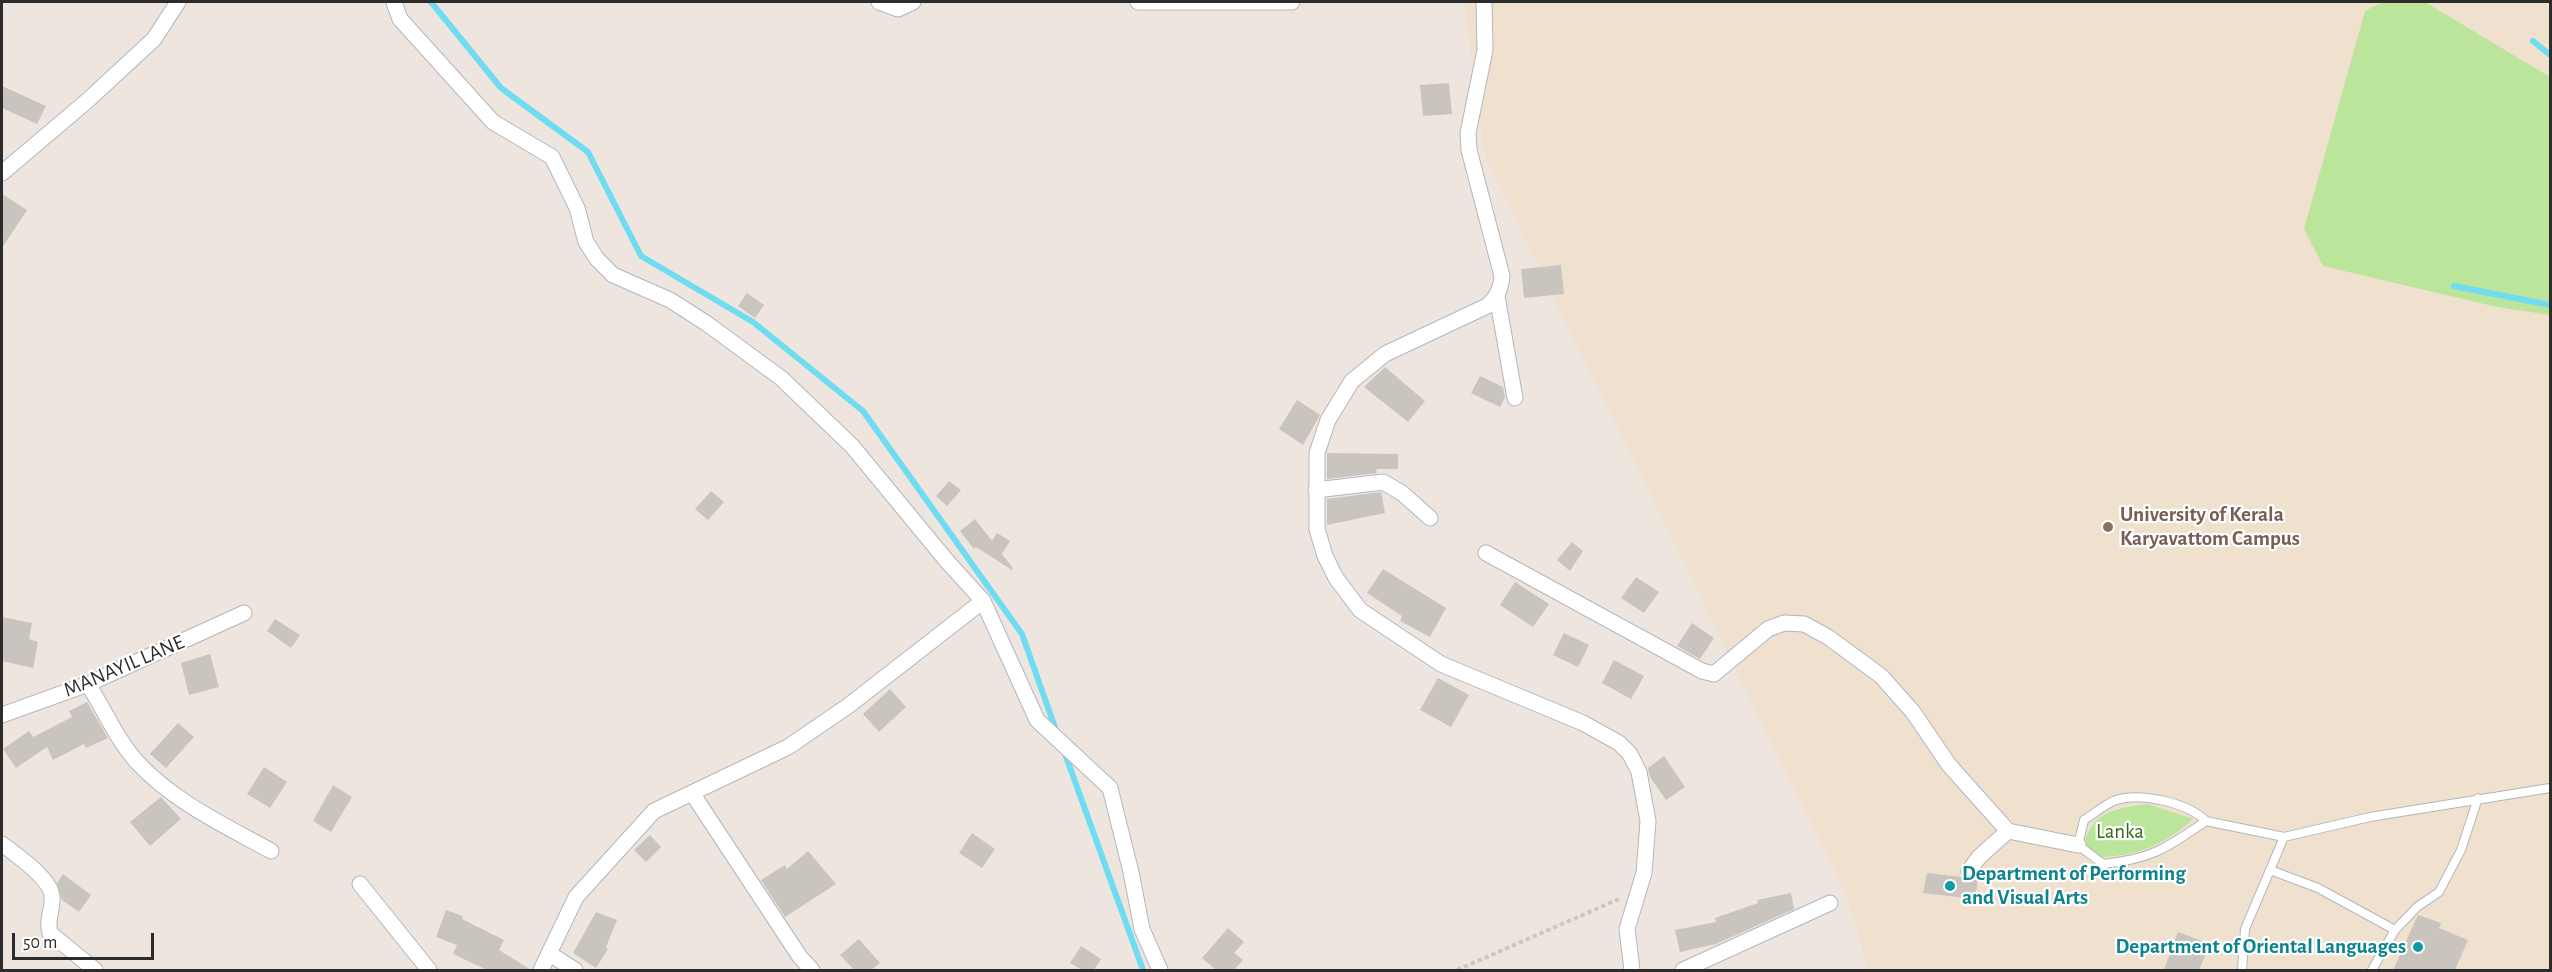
<!DOCTYPE html>
<style>
body{margin:0}
#map{position:relative;width:2552px;height:972px;overflow:hidden;background:#eee6de;font-family:"Alegreya Sans",sans-serif}
canvas{display:block}
.frame{position:absolute;inset:0;border:3px solid #2c2c2c;pointer-events:none}
.scale{position:absolute;left:12px;top:933px;width:142px;height:27px;box-sizing:border-box;border:3px solid #2c2c2c;border-top:0;padding-left:8px;font-size:18px;line-height:21px;white-space:nowrap;color:#2c2c2c;-webkit-text-stroke:4px #fff;paint-order:stroke}
</style>
<div id="map">
<canvas width="2552" height="972"></canvas>
<div class="frame"></div>
<div class="scale">50 m</div>
</div>
<script>
const context = document.querySelector('canvas').getContext('2d');
context.lineJoin = 'round';
function fill(path, color) { context.fillStyle = color; context.fill(path, 'evenodd'); }
function trace(path, color, width, dash) { context.strokeStyle = color; context.lineWidth = width; context.lineCap = dash ? 'butt' : 'round'; context.setLineDash(dash || []); context.stroke(path); }
function write(font, color, halo, rows, align = 'center') {
  context.font = font + ' "Alegreya Sans",sans-serif'; context.lineWidth = 4.5; context.setLineDash([]); context.textBaseline = 'middle'; context.strokeStyle = halo; context.fillStyle = color; for (const [text, x, y, turn = 0] of rows) {
    context.save(); context.translate(x, y); context.rotate((+turn || 0) * Math.PI / 180); context.textAlign = isNaN(turn) ? turn : align; if (halo) context.strokeText(text, 0, 0); context.fillText(text, 0, 0); context.restore();
  }
}
fill(new Path2D(`
 M 1464,2 L 2550,2 L 2550,970 L 1868,970 L 1848,899 L 1484,155 Z`), '#f0e1ce');
fill(new Path2D(`
 M 2383,2 L 2425,2 L 2550,77 L 2550,315 L 2497,307 L 2323,266 L 2304,229 L 2365,11 Z
 M 2148,804 L 2193,819 C 2165,845 2137,856 2099,857 L 2084,845 C 2091,811 2118,808 2148,804 Z`), '#bbe59a');
trace(new Path2D(`
 M 431,2 L 501,88 L 588,152 L 641,256 L 753,322 L 863,411 L 1022,634 L 1057,733
 M 2533,41 L 2550,55
 M 2454,286 L 2550,305
 M 1064,751 L 1143,970`), '#70dcf2', 6);
fill(new Path2D(`
 M 1449,83 L 1452,114 L 1423,116 L 1420,85 Z
 M 2,86 L 46,106 L 37,124 L 2,108 Z
 M 2,194 L 27,210 L 2,248 Z
 M 1561,265 L 1564,294 L 1524,298 L 1521,269 Z
 M 747,293 L 764,305 L 755,318 L 738,306 Z
 M 1385,367 L 1425,401 L 1408,422 L 1364,387 Z
 M 1480,376 L 1503,387 L 1505,397 L 1500,407 L 1471,393 Z
 M 1297,400 L 1320,415 L 1303,445 L 1279,429 Z
 M 1327,453 L 1398,454 L 1398,469 L 1376,469 L 1377,473 L 1327,479 Z
 M 949,481 L 961,490 L 947,506 L 936,496 Z
 M 711,491 L 724,502 L 708,520 L 695,509 Z
 M 1381,492 L 1385,513 L 1327,525 L 1327,499 Z
 M 975,519 L 992,541 L 997,533 L 1010,541 L 1002,554 L 1013,568 L 1012,570 L 976,547 L 974,549 L 960,531 Z
 M 1572,542 L 1583,551 L 1570,571 L 1557,560 Z
 M 1383,569 L 1446,608 L 1430,637 L 1400,621 L 1402,616 L 1367,593 Z
 M 1636,577 L 1659,592 L 1644,613 L 1621,598 Z
 M 1515,582 L 1549,604 L 1533,627 L 1500,605 Z
 M 2,617 L 32,623 L 29,639 L 38,642 L 33,668 L 2,661 Z
 M 275,619 L 300,635 L 291,648 L 267,631 Z
 M 1692,623 L 1714,638 L 1700,659 L 1677,646 Z
 M 1564,633 L 1589,645 L 1578,667 L 1553,655 Z
 M 210,654 L 219,687 L 189,695 L 181,663 Z
 M 1614,660 L 1644,676 L 1631,699 L 1602,683 Z
 M 1438,678 L 1469,695 L 1451,727 L 1420,710 Z
 M 890,689 L 906,707 L 879,732 L 863,714 Z
 M 87,702 L 108,738 L 86,748 L 84,744 L 53,760 L 47,747 L 16,768 L 3,749 L 29,731 L 33,737 L 72,717 L 69,711 Z
 M 178,723 L 194,737 L 166,768 L 150,754 Z
 M 1664,756 L 1685,787 L 1666,800 L 1650,777 L 1648,768 Z
 M 264,767 L 287,782 L 270,808 L 247,794 Z
 M 333,785 L 352,797 L 331,832 L 313,821 Z
 M 161,797 L 181,819 L 150,846 L 130,822 Z
 M 972,833 L 995,849 L 982,868 L 959,853 Z
 M 650,835 L 661,847 L 646,862 L 634,850 Z
 M 808,851 L 836,884 L 785,917 L 761,880 L 785,865 L 787,869 Z
 M 1927,873 L 1962,877 L 1967,881 L 1978,879 L 1975,899 L 1923,893 Z
 M 63,874 L 91,895 L 79,912 L 62,900 L 57,883 Z
 M 1791,893 L 1794,909 L 1716,944 L 1680,952 L 1675,930 L 1716,922 L 1715,918 L 1758,903 L 1757,900 Z
 M 446,910 L 463,916 L 462,919 L 504,940 L 499,950 L 531,970 L 487,970 L 453,954 L 457,945 L 436,937 Z
 M 596,912 L 617,920 L 606,947 L 608,949 L 596,968 L 573,953 Z
 M 2418,915 L 2441,923 L 2439,928 L 2468,940 L 2455,970 L 2393,970 Z
 M 1228,928 L 1244,942 L 1234,953 L 1243,960 L 1234,970 L 1216,970 L 1202,958 Z
 M 2178,932 L 2210,944 L 2199,970 L 2164,970 Z
 M 859,939 L 880,963 L 871,970 L 854,970 L 840,955 Z
 M 1081,946 L 1101,959 L 1094,970 L 1082,970 L 1070,963 Z`), '#c9c4bd');
const lane = new Path2D(`
 M 2206,821 C 2167,848 2152,859 2103,864 L 2078,845 L 2084,820 C 2094,814 2105,804 2116,800 C 2141,792 2188,803 2206,821 L 2284,837 L 2370,817 L 2550,788
 M 2270,870 L 2318,888 L 2395,930
 M 2242,970 L 2245,929 L 2284,837
 M 2372,970 L 2395,930 L 2417,907 L 2439,892 L 2461,850 L 2478,798`);
const street = new Path2D(`
 M 394,2 L 400,19 L 493,122 L 552,157 L 577,208 L 586,242 L 597,259 L 613,275 L 670,300 L 706,323 L 781,378 L 852,446 L 946,560 L 983,601 L 1037,720 L 1110,788 L 1131,872 L 1142,929 L 1160,970
 M 879,2 L 898,9 L 913,2
 M 1138,2 L 1292,2
 M 1484,2 L 1485,50 L 1468,133 L 1469,150 L 1502,276 C 1501,289 1497,297 1487,306 L 1385,354 L 1352,381 L 1328,420 L 1317,453 L 1317,529 L 1325,556 L 1336,578 L 1360,610 L 1441,664 L 1583,723 L 1619,743 L 1630,754 L 1639,772 L 1648,821 L 1644,873 L 1627,929 L 1632,970
 M 2,173 L 87,101 L 154,39 L 178,2
 M 1497,296 L 1515,398
 M 1316,490 L 1383,482 L 1402,493 L 1430,518
 M 1486,553 L 1702,671 L 1714,674 L 1768,629 L 1784,623 L 1804,624 L 1828,637 L 1881,676 L 1913,712 L 1949,765 L 2008,831 L 2078,845
 M 88,684 C 104,709 117,740 137,762 C 174,802 224,825 271,851
 M 2,715 L 88,684 L 244,613
 M 692,793 L 800,957 L 812,970
 M 2,844 C 15,854 52,879 52,897 C 53,910 46,920 50,933 L 95,970
 M 1969,871 L 1979,857 L 2008,831
 M 360,884 L 429,970
 M 550,954 L 575,970
 M 541,970 L 576,897 L 654,811 L 788,747 L 848,706 L 983,601
 M 1683,970 L 1830,903`);
trace(lane, '#b2b6c0', 10);
trace(street, '#b2b6c0', 17);
trace(new Path2D(`
 M 1457,970 L 1619,899`), '#c8c8c8', 4, [4.5, 3]);
trace(lane, '#fff', 8);
trace(street, '#fff', 15);
for (const [x, y, r, color] of [
 [2108,527,6,"#8d6e63"],
 [1950,886,6,"#0f9aa8"],
 [2418,947,6,"#0f9aa8"]
]) { const dot = new Path2D(); dot.arc(x, y, r, 0, 2 * Math.PI); context.fillStyle = color; context.fill(dot); trace(dot, '#fff', 2); }
write('bold 21px', '#785e54', '#fff', [
 ["University of Kerala",2120,515],
 ["Karyavattom Campus",2120,539]
], 'left');
write('21px', '#2c2c2c', '#fff', [
 ["MANAYIL LANE",124,666,-23]
]);
write('21px', '#326c19', '#fff', [
 ["Lanka",2120,832]
]);
write('bold 21px', '#0d838f', '#fff', [
 ["Department of Performing",1962,874],
 ["and Visual Arts",1962,898],
 ["Department of Oriental Languages",2406,947,"right"]
], 'left');
</script>
